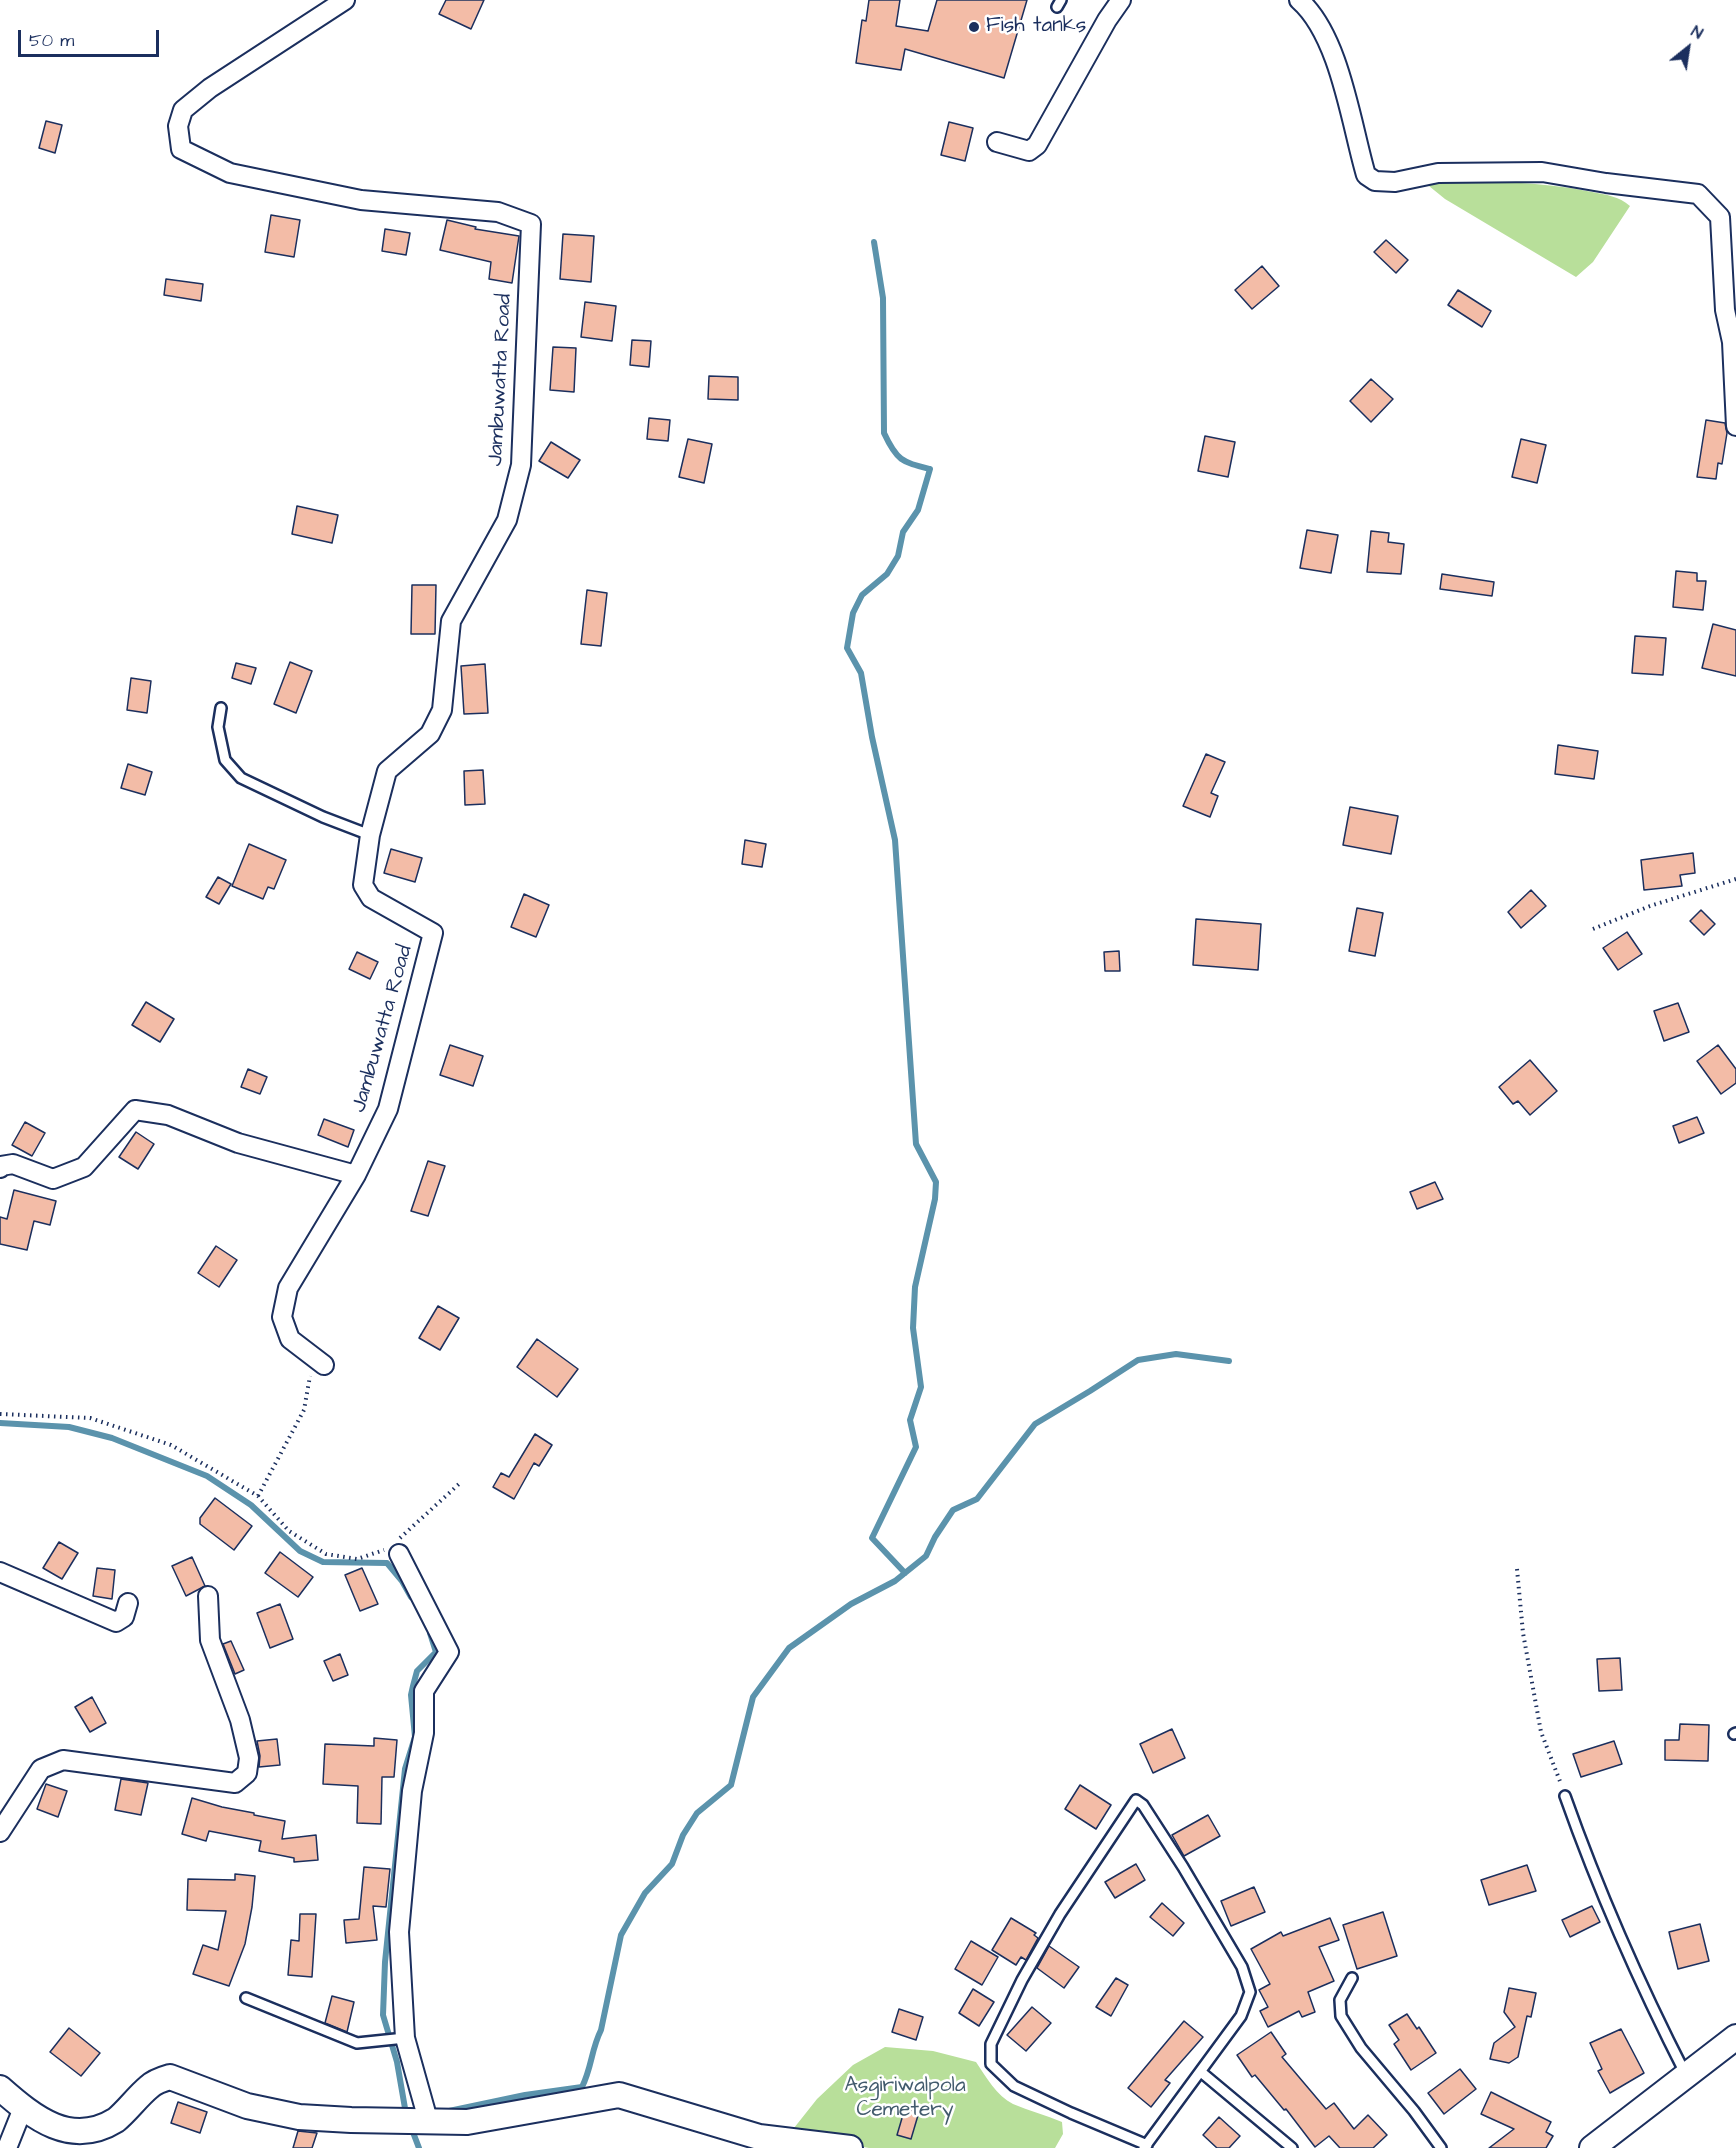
<!DOCTYPE html>
<style>
body{margin:0}
#map{position:relative;width:1736px;height:2148px;overflow:hidden;background:#fff;font-family:"Architects Daughter",sans-serif}
canvas{display:block}
.north{position:absolute;left:1658px;top:18px;width:60px;height:60px;-webkit-text-stroke:4px #fff;paint-order:stroke;rotate:30deg;font-size:16px;font-weight:700;line-height:24px;text-align:center;color:#1b2f5e}
.north::after{content:'';display:block;margin:auto;width:21px;height:27px;background:#1b2f5e;clip-path:polygon(50% 0,100% 100%,50% 72%,0 100%)}
.scale{position:absolute;left:18px;top:30px;width:141px;height:27px;box-sizing:border-box;border:3px solid #1b2f5e;border-top:0;padding-left:8px;font-size:18px;line-height:21px;white-space:nowrap;color:#1b2f5e;-webkit-text-stroke:4px #fff;paint-order:stroke}
</style>
<div id="map">
<canvas width="1736" height="2148"></canvas>
<div class="north">N</div>
<div class="scale">50 m</div>
</div>
<script>
const context = document.querySelector('canvas').getContext('2d');
context.lineJoin = 'round';
function fill(path, color) { context.fillStyle = color; context.fill(path, 'evenodd'); }
function trace(path, color, width, dash) { context.strokeStyle = color; context.lineWidth = width; context.lineCap = dash ? 'butt' : 'round'; context.setLineDash(dash || []); context.stroke(path); }
function write(font, color, halo, rows, align = 'center') {
  context.font = font + ' "Architects Daughter",sans-serif'; context.lineWidth = 5; context.setLineDash([]); context.textBaseline = 'middle'; context.strokeStyle = halo; context.fillStyle = color; for (const [text, x, y, turn = 0] of rows) {
    context.save(); context.translate(x, y); context.rotate((+turn || 0) * Math.PI / 180); context.textAlign = isNaN(turn) ? turn : align; if (halo) context.strokeText(text, 0, 0); context.fillText(text, 0, 0); context.restore();
  }
}
fill(new Path2D(`
 M 1433,181 C 1487,181 1539,181 1592,192 C 1606,195 1619,196 1630,206 L 1593,262 L 1576,277 L 1445,199 L 1429,186 Z
 M 885,2047 L 933,2051 L 976,2062 C 986,2077 997,2096 1013,2104 C 1029,2111 1046,2115 1062,2122 L 1063,2134 L 1055,2148 L 869,2148 L 796,2135 L 794,2128 L 817,2099 L 853,2065 Z`), '#b8df9a');
trace(new Path2D(`
 M 874,242 L 883,298 L 884,433 C 897,461 902,462 930,469 L 918,510 L 903,532 L 898,556 L 887,574 L 862,595 L 853,613 L 847,648 L 861,673 L 872,737 L 895,840 L 916,1144 L 936,1182 L 935,1199 L 915,1287 L 913,1328 L 921,1387 L 910,1420 L 916,1447 L 872,1538 L 905,1573
 M 0,1423 L 69,1427 L 112,1438 L 207,1476 L 251,1505 L 300,1551 L 323,1562 L 387,1563 L 402,1581 L 411,1597
 M 449,2111 L 525,2095 L 582,2087 C 592,2067 591,2050 601,2030 L 621,1935 L 645,1893 L 672,1864 L 683,1835 L 697,1813 L 731,1785 L 753,1697 L 789,1648 L 851,1604 L 895,1581 L 926,1556 L 935,1537 L 953,1510 L 977,1499 L 1035,1424 L 1090,1391 L 1138,1360 L 1176,1354 L 1229,1361
 M 406,2114 L 397,2062 L 383,2015 L 385,1962 L 405,1769 L 415,1737 L 411,1695 L 413,1686 L 417,1671 L 436,1652 L 430,1633
 M 411,2127 L 419,2148`), '#5b93ac', 6);
const building = new Path2D(`
 M 446,0 L 484,0 L 471,29 L 439,14 Z
 M 869,0 L 900,0 L 896,26 L 928,31 L 937,0 L 1027,0 L 1004,78 L 905,49 L 901,70 L 856,63 L 862,20 L 866,21 Z
 M 46,121 L 62,125 L 55,153 L 39,148 Z
 M 949,122 L 973,128 L 965,161 L 941,155 Z
 M 271,215 L 300,220 L 294,257 L 265,252 Z
 M 447,220 L 476,227 L 475,229 L 519,236 L 512,283 L 489,279 L 491,262 L 440,250 Z
 M 385,229 L 410,233 L 406,255 L 382,251 Z
 M 563,234 L 594,236 L 591,282 L 560,279 Z
 M 1386,240 L 1408,260 L 1396,273 L 1374,252 Z
 M 1262,266 L 1279,286 L 1252,309 L 1235,290 Z
 M 166,279 L 203,284 L 201,301 L 164,295 Z
 M 1458,290 L 1491,311 L 1482,327 L 1448,305 Z
 M 585,302 L 616,306 L 612,341 L 581,337 Z
 M 632,340 L 651,341 L 649,367 L 630,365 Z
 M 553,347 L 576,348 L 574,392 L 550,390 Z
 M 709,376 L 738,377 L 738,400 L 708,399 Z
 M 1371,379 L 1393,399 L 1371,422 L 1350,401 Z
 M 649,418 L 670,420 L 668,441 L 647,439 Z
 M 1706,420 L 1725,423 L 1727,433 L 1722,464 L 1718,463 L 1716,479 L 1697,477 Z
 M 1205,436 L 1235,442 L 1228,477 L 1198,471 Z
 M 688,439 L 712,444 L 704,483 L 679,477 Z
 M 1521,439 L 1546,445 L 1537,483 L 1512,477 Z
 M 551,442 L 580,460 L 568,478 L 539,461 Z
 M 297,506 L 338,515 L 332,543 L 292,534 Z
 M 1307,530 L 1338,535 L 1331,573 L 1300,568 Z
 M 1371,531 L 1389,533 L 1388,542 L 1404,544 L 1401,574 L 1367,572 Z
 M 1676,571 L 1697,573 L 1697,581 L 1706,581 L 1703,610 L 1673,607 Z
 M 1442,574 L 1494,582 L 1492,596 L 1440,589 Z
 M 412,585 L 436,585 L 435,634 L 411,634 Z
 M 587,590 L 607,593 L 601,646 L 581,644 Z
 M 1713,624 L 1736,630 L 1736,676 L 1702,668 Z
 M 1635,636 L 1666,638 L 1663,675 L 1632,673 Z
 M 290,662 L 312,671 L 296,713 L 274,704 Z
 M 236,663 L 256,668 L 251,684 L 232,678 Z
 M 485,664 L 488,713 L 464,714 L 461,666 Z
 M 131,678 L 151,681 L 147,713 L 127,710 Z
 M 1558,745 L 1598,751 L 1594,779 L 1555,774 Z
 M 1206,754 L 1225,762 L 1211,793 L 1218,796 L 1210,817 L 1183,806 Z
 M 128,764 L 152,772 L 145,795 L 121,788 Z
 M 483,770 L 485,804 L 465,805 L 464,771 Z
 M 1350,807 L 1398,816 L 1391,854 L 1343,845 Z
 M 745,840 L 766,844 L 762,867 L 742,864 Z
 M 249,844 L 286,860 L 274,889 L 268,887 L 263,899 L 232,886 Z
 M 391,849 L 422,858 L 415,882 L 384,873 Z
 M 1693,853 L 1695,873 L 1680,875 L 1682,886 L 1644,890 L 1641,860 Z
 M 218,877 L 231,884 L 219,904 L 206,897 Z
 M 1531,890 L 1546,906 L 1521,928 L 1508,912 Z
 M 524,894 L 549,905 L 536,937 L 511,927 Z
 M 1357,908 L 1383,913 L 1375,956 L 1349,951 Z
 M 1701,910 L 1715,924 L 1704,935 L 1690,921 Z
 M 1196,919 L 1261,924 L 1258,970 L 1193,965 Z
 M 1627,932 L 1642,954 L 1618,970 L 1603,948 Z
 M 1119,951 L 1120,971 L 1105,971 L 1104,952 Z
 M 357,952 L 378,962 L 370,979 L 349,969 Z
 M 146,1002 L 174,1019 L 160,1042 L 132,1025 Z
 M 1678,1003 L 1689,1032 L 1664,1041 L 1654,1011 Z
 M 450,1045 L 483,1056 L 473,1086 L 440,1075 Z
 M 1718,1045 L 1736,1069 L 1736,1083 L 1721,1094 L 1697,1061 Z
 M 1530,1060 L 1557,1091 L 1530,1115 L 1518,1101 L 1513,1104 L 1499,1087 Z
 M 248,1069 L 267,1077 L 260,1094 L 241,1087 Z
 M 1697,1117 L 1704,1133 L 1679,1143 L 1673,1126 Z
 M 324,1119 L 354,1130 L 348,1147 L 318,1135 Z
 M 25,1122 L 45,1133 L 32,1156 L 12,1145 Z
 M 136,1132 L 154,1144 L 138,1169 L 119,1157 Z
 M 428,1161 L 445,1166 L 428,1216 L 411,1211 Z
 M 1435,1182 L 1443,1199 L 1417,1209 L 1410,1192 Z
 M 14,1190 L 56,1201 L 50,1225 L 34,1221 L 27,1250 L 0,1244 L 0,1217 L 7,1219 Z
 M 216,1246 L 237,1260 L 219,1287 L 198,1273 Z
 M 438,1306 L 459,1318 L 440,1350 L 419,1338 Z
 M 537,1339 L 578,1369 L 557,1397 L 517,1367 Z
 M 535,1434 L 552,1445 L 539,1466 L 534,1463 L 514,1499 L 493,1487 L 501,1473 L 509,1477 Z
 M 215,1498 L 252,1526 L 234,1550 L 200,1524 L 200,1518 Z
 M 59,1542 L 78,1553 L 62,1579 L 43,1568 Z
 M 280,1552 L 313,1577 L 298,1597 L 265,1573 Z
 M 192,1557 L 205,1586 L 186,1596 L 172,1566 Z
 M 97,1568 L 115,1570 L 112,1599 L 93,1596 Z
 M 362,1568 L 378,1604 L 360,1611 L 345,1575 Z
 M 280,1604 L 293,1639 L 270,1648 L 257,1613 Z
 M 231,1641 L 244,1670 L 235,1674 L 223,1644 Z
 M 340,1654 L 348,1675 L 333,1681 L 324,1661 Z
 M 1620,1658 L 1622,1690 L 1599,1691 L 1597,1659 Z
 M 92,1697 L 106,1723 L 90,1732 L 75,1707 Z
 M 1680,1724 L 1709,1725 L 1708,1761 L 1665,1760 L 1665,1740 L 1679,1740 Z
 M 1172,1729 L 1185,1758 L 1153,1773 L 1140,1744 Z
 M 374,1738 L 397,1740 L 394,1777 L 382,1777 L 381,1824 L 357,1823 L 358,1786 L 323,1784 L 325,1744 L 374,1746 Z
 M 277,1739 L 280,1765 L 259,1767 L 260,1756 L 257,1741 Z
 M 1614,1741 L 1622,1764 L 1581,1777 L 1573,1754 Z
 M 121,1779 L 148,1783 L 141,1815 L 115,1810 Z
 M 46,1784 L 67,1791 L 58,1817 L 37,1809 Z
 M 1080,1785 L 1111,1805 L 1096,1829 L 1065,1809 Z
 M 192,1798 L 222,1807 L 254,1813 L 254,1815 L 285,1821 L 282,1839 L 316,1835 L 318,1860 L 294,1862 L 294,1858 L 259,1851 L 261,1841 L 209,1831 L 206,1841 L 182,1834 Z
 M 1208,1815 L 1220,1836 L 1184,1856 L 1172,1835 Z
 M 1136,1864 L 1145,1880 L 1115,1898 L 1105,1882 Z
 M 1527,1865 L 1536,1891 L 1489,1905 L 1481,1880 Z
 M 364,1867 L 390,1869 L 386,1907 L 373,1906 L 377,1940 L 346,1943 L 344,1920 L 359,1919 Z
 M 235,1874 L 255,1876 L 252,1907 L 245,1944 L 229,1986 L 193,1974 L 203,1945 L 218,1950 L 226,1911 L 187,1910 L 188,1879 L 235,1880 Z
 M 1254,1887 L 1265,1912 L 1231,1926 L 1221,1901 Z
 M 1162,1903 L 1184,1923 L 1173,1936 L 1150,1917 Z
 M 1592,1906 L 1600,1922 L 1570,1937 L 1562,1920 Z
 M 1383,1912 L 1397,1956 L 1357,1969 L 1343,1925 Z
 M 300,1914 L 316,1914 L 312,1977 L 288,1975 L 291,1940 L 299,1941 Z
 M 1011,1918 L 1036,1933 L 1034,1935 L 1038,1938 L 1026,1960 L 1021,1957 L 1016,1965 L 992,1950 Z
 M 1330,1918 L 1339,1940 L 1319,1947 L 1334,1981 L 1308,1992 L 1315,2012 L 1302,2017 L 1299,2011 L 1268,2027 L 1260,2011 L 1268,2007 L 1259,1990 L 1270,1984 L 1251,1949 L 1281,1932 L 1283,1936 Z
 M 1700,1924 L 1709,1961 L 1678,1969 L 1669,1932 Z
 M 971,1941 L 998,1957 L 982,1985 L 955,1969 Z
 M 1049,1946 L 1079,1967 L 1064,1988 L 1037,1968 Z
 M 1116,1978 L 1128,1985 L 1111,2016 L 1096,2007 Z
 M 1509,1988 L 1536,1993 L 1531,2017 L 1527,2016 L 1518,2057 L 1509,2063 L 1490,2059 L 1494,2043 L 1515,2027 L 1504,2012 Z
 M 973,1989 L 994,2002 L 979,2026 L 959,2013 Z
 M 332,1996 L 354,2002 L 347,2032 L 325,2023 Z
 M 1032,2007 L 1051,2023 L 1026,2051 L 1007,2035 Z
 M 899,2009 L 923,2017 L 916,2040 L 892,2032 Z
 M 1407,2014 L 1417,2029 L 1419,2027 L 1436,2053 L 1411,2070 L 1394,2044 L 1399,2040 L 1389,2025 Z
 M 1184,2021 L 1203,2037 L 1165,2080 L 1170,2083 L 1151,2107 L 1128,2088 Z
 M 69,2028 L 100,2053 L 81,2076 L 50,2052 Z
 M 1621,2029 L 1644,2073 L 1610,2093 L 1598,2071 L 1602,2069 L 1590,2043 Z
 M 1271,2032 L 1286,2054 L 1282,2057 L 1326,2109 L 1334,2103 L 1354,2129 L 1368,2115 L 1387,2135 L 1373,2148 L 1340,2148 L 1329,2136 L 1315,2147 L 1286,2109 L 1284,2110 L 1255,2075 L 1252,2077 L 1237,2055 Z
 M 1460,2069 L 1476,2089 L 1444,2114 L 1428,2093 Z
 M 1491,2092 L 1551,2122 L 1546,2132 L 1553,2136 L 1546,2148 L 1489,2148 L 1514,2129 L 1481,2114 Z
 M 178,2102 L 207,2112 L 200,2133 L 171,2123 Z
 M 905,2108 L 919,2112 L 911,2139 L 897,2135 Z
 M 1219,2117 L 1240,2136 L 1229,2148 L 1217,2148 L 1203,2135 Z
 M 298,2131 L 317,2133 L 312,2148 L 293,2148 Z`);
fill(building, '#f3bca7');
trace(building, '#1b2f5e', 1.5);
const lane = new Path2D(`
 M 1057,7 L 1061,0
 M 221,708 L 218,727 L 225,760 L 241,778 L 323,817 L 370,835
 M 1734,1734 L 1736,1733
 M 1565,1796 C 1599,1892 1640,1985 1686,2075
 M 1352,1978 L 1340,2000 L 1341,2016 L 1361,2048 L 1414,2111 L 1441,2148
 M 246,1998 L 357,2043 L 405,2038
 M 1201,2072 L 1292,2148
 M 1144,2148 L 1241,2016 L 1250,1992 L 1242,1967 L 1183,1867 L 1143,1805 L 1136,1800 L 1060,1914 L 1022,1980 L 991,2044 L 991,2064 L 1014,2086 L 1071,2113 L 1147,2145`);
const street = new Path2D(`
 M 1299,0 C 1340,36 1351,124 1366,175 L 1375,181 L 1395,182 L 1438,173 L 1542,172 L 1606,183 L 1698,194 L 1720,217 L 1725,310 L 1732,342 L 1736,426
 M 997,142 L 1029,151 L 1037,145 L 1107,20 L 1121,0
 M 0,1168 L 1,1166 L 13,1164 L 53,1179 L 84,1167 L 135,1110 L 168,1115 L 238,1143 L 356,1175
 M 324,1365 L 290,1339 L 282,1317 L 288,1288 L 356,1175 L 388,1109 L 433,933 L 371,898 L 363,885 L 370,835 L 387,771 L 430,734 L 442,710 L 451,621 L 507,520 L 521,465 L 531,224 L 498,212 L 361,200 L 230,173 L 181,149 L 178,126 L 183,110 L 210,88 L 345,0
 M 399,1554 L 449,1652 L 424,1691 L 424,1733 L 412,1791 L 399,1932 L 405,2038 L 428,2120
 M 0,1572 L 116,1622 L 124,1617 L 128,1603
 M 0,1832 L 41,1769 L 63,1760 L 235,1783 L 247,1773 L 249,1758 L 240,1720 L 210,1640 L 208,1596
 M 7,2148 L 23,2108`);
const secondary = new Path2D(`
 M 0,2088 C 34,2118 71,2148 116,2120 C 128,2110 137,2097 149,2087 C 154,2082 163,2079 170,2077 L 247,2106 L 299,2117 L 351,2120 L 467,2122 L 619,2095 L 759,2137 L 850,2148
 M 1592,2148 L 1736,2037`);
trace(lane, '#1b2f5e', 14);
trace(street, '#1b2f5e', 22);
trace(secondary, '#1b2f5e', 28);
trace(new Path2D(`
 M 1593,929 L 1650,906 L 1736,879
 M 0,1414 L 90,1418 L 171,1445 L 258,1496 L 289,1531 L 326,1554 L 357,1559 L 384,1550
 M 258,1496 L 304,1410 L 310,1376
 M 400,1538 L 459,1484
 M 1517,1569 L 1523,1633 L 1541,1732 L 1561,1784`), '#1b2f5e', 4, [1.5, 4.5]);
trace(lane, '#fff', 9);
trace(street, '#fff', 18);
trace(secondary, '#fff', 24);
for (const [x, y, r, color] of [
 [974,27,6,"#1b2f5e"]
]) { const dot = new Path2D(); dot.arc(x, y, r, 0, 2 * Math.PI); context.fillStyle = color; context.fill(dot); trace(dot, '#fff', 2); }
write('21px', '#1b2f5e', '#fff', [
 ["Fish tanks",986,27]
], 'left');
write('21px', '#1b2f5e', '#fff', [
 ["Jambuwatta Road",501,380,-87],
 ["Jambuwatta Road",383,1029,-74]
]);
write('21px', '#425b6d', '#fff', [
 ["Asgiriwalpola",905,2087],
 ["Cemetery",905,2111]
]);
</script>
